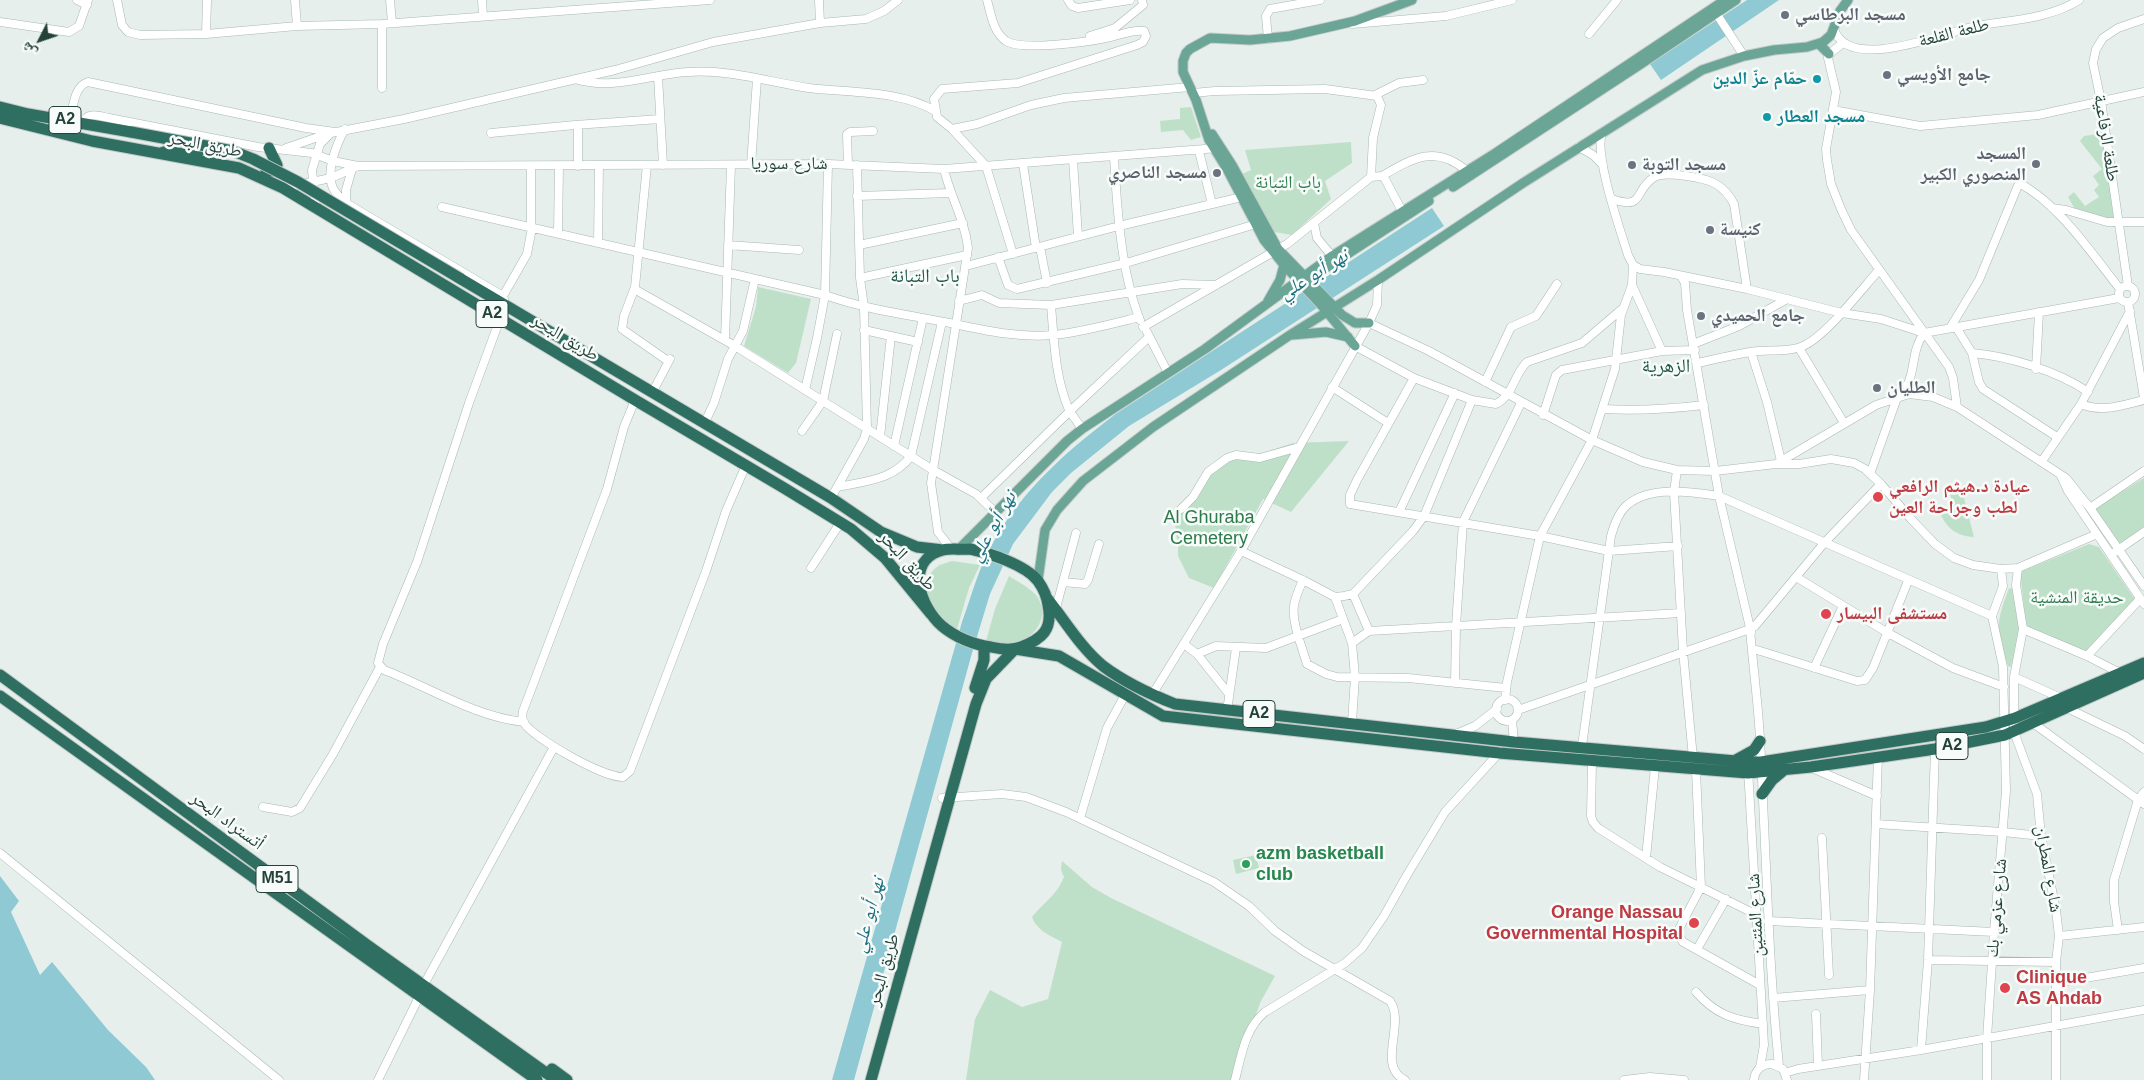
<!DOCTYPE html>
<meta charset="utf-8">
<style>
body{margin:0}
#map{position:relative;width:2144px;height:1080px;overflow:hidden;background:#e6efeb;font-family:Arial,"Noto Naskh Arabic",sans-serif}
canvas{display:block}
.north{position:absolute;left:15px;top:15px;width:50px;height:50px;-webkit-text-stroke:4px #f7fbf9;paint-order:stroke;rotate:229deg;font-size:14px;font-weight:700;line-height:20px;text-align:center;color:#24423a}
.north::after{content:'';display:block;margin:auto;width:18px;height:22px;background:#24423a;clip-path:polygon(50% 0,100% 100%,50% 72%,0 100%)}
</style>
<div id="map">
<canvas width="2144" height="1080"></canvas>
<div class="north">ش</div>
</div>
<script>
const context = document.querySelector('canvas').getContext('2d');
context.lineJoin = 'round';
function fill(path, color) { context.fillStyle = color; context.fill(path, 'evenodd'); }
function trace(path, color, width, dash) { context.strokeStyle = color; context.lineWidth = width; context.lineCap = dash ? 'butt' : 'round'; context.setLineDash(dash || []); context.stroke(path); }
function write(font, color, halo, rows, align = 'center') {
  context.font = font + ' Arial,"Noto Naskh Arabic",sans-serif'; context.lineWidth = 5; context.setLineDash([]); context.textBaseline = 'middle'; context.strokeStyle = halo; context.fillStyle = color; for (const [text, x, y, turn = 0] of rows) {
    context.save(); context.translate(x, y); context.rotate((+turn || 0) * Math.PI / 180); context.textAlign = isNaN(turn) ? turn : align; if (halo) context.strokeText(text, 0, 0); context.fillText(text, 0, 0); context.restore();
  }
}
fill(new Path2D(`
 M 1191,107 L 1201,137 L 1191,140 L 1183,130 L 1161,132 L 1160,121 L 1180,119 L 1180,108 Z
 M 2104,133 L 2118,228 L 2071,215 L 2075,209 L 2068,197 L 2074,192 L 2085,206 L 2099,197 L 2094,190 L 2099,185 L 2093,176 L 2102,169 L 2080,141 L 2084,136 Z
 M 1351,142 L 1352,163 L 1325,181 L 1331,199 L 1292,235 L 1274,232 L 1242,174 L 1251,170 L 1245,150 Z
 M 758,287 L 811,299 L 796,363 L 788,373 L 744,346 L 756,307 Z
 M 1349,441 L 1291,512 L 1263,499 L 1214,588 L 1189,578 L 1178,556 L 1178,546 L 1174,517 L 1204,487 L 1203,476 L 1210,466 L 1219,458 L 1229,453 L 1253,456 L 1293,443 Z
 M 2144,478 L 2144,528 L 2119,544 L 2094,509 Z
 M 1960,483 L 1974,537 C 1958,537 1946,528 1940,513 L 1954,509 L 1948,486 Z
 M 2089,544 L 2099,547 L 2136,601 L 2088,654 L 2026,627 L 2020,572 Z
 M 952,561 L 980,565 L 969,588 L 957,629 C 938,619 912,586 937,567 C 940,564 947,563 952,561 Z
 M 1009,576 C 1017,581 1028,587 1035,594 C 1040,599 1043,609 1042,615 C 1038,642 1008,647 986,641 L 995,609 Z
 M 2009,588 L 2014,589 L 2020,631 L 2011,667 L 2008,666 C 1996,628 1995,626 2009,588 Z
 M 1256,855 L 1259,868 L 1236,874 L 1233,860 Z
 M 1062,861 L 1092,887 L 1111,898 L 1275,976 L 1261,1001 L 1231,1080 L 966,1080 L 975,1019 L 990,990 L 1022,1007 L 1048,999 L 1062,942 C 1051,936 1036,930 1032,917 C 1043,903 1057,895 1064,877 L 1061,870 Z`), '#bfe0c8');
fill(new Path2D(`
 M 1747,0 L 1779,0 L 1661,80 L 1650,64 Z
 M 1432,208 L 1444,226 L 1221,370 L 1129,426 L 1071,473 L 1052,492 L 1013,544 L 990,594 L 972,653 L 854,1080 L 832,1080 L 962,622 C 972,595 979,566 994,541 C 1024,488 1069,449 1117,413 Z
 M 0,876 L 19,901 L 11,912 L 40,975 L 52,962 L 108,1030 L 146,1067 L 155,1080 L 0,1080 Z`), '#8ec9d4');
const minor = new Path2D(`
 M 77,0 L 87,5
 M 117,0 L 122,25 L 128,32 L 140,35 L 206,34 L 297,26 L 382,24 L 710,0
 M 295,0 L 297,26
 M 390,0 L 392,23
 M 482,0 L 483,16
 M 819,0 L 820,23
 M 987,0 C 991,14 993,32 1006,41 C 1022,51 1087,42 1106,38 C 1118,36 1132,29 1144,31 L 1146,36 L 1143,42 L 1137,45 L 1018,83 L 942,89 L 934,99 L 937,117 L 952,129 L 977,124 L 1031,105 L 1064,98 L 1190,87
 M 1068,0 L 1072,6 L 1078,8 L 1130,0
 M 1714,10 L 1744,56
 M 0,22 L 69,32 L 79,26 L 88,0
 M 1352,24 L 1446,16 L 1512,0
 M 1834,29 C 1848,74 1946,32 1976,26 C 2010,20 2049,19 2079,0
 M 206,34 L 207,0
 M 1589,34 L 1617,0
 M 1090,36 L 1115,28 L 1143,5 L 1142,0
 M 1268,39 L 1266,16 L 1270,9 L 1320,0
 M 1843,43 L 1829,54 L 1828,58 L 1836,92 L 1826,149 L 1827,160 L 1831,184 L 1841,209 L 1851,230 L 1949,367 L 1953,378 L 1957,407
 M 658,76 L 663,165
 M 575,79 C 613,91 650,74 688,72 C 729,69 769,82 809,88 C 848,93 900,90 935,111
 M 382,88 L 382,24
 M 1193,93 L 1215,91 L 1325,89 L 1377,96 L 1381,105 L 1373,138 L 1371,177
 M 1375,95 L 1399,83 L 1423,80
 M 1833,110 L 1920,126 L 2038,115 L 2144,92
 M 70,120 C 73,108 74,86 88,82 L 306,128 L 335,132
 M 83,123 C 87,111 99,116 109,118 L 258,147 L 312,153 L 333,161 L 358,166 L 828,164 L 944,169 L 1218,148
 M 575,125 L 660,119
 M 345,129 C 337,143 325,172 333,188 C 336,194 341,199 346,203 L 503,296
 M 952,129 L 986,166 L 1013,254
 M 491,133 L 575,125 L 578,127 L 578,166
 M 1579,147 L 1593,155 L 1603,165
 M 286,148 L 327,134
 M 1199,151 L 1212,204 L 1246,196
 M 1114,157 C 1117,208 1121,273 1140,320
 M 1073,160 L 1078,236
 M 1023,164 L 1036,248
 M 647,165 L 635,287 L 636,290 L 735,346 L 933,470 L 976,494 L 995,512
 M 751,165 L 757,79
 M 848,165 L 847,134 L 850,132 L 873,131
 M 944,169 C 950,196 965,220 968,248 L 931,483 L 938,532 L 952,550
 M 1382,176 C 1413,158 1435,144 1467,171
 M 283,188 L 331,178 L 358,166
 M 857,196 L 951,193
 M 1612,199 C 1645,210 1633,192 1653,178 C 1663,170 1706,178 1716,184 C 1724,189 1730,196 1734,204 L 1747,289
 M 346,203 L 346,190 L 352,169
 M 442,207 L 825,295 C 867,310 911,315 955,324 C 987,331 1020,338 1053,335 C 1082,332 1111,324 1139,317
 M 2052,208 L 2066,210 L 2107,222 L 2144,222
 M 316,209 L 312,170 L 320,144 L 331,133 L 404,119 L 615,70 L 713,42 L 820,23 L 866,19 L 884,11 L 898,0
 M 1314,223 L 1317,238 L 1332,256
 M 531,227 L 531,166
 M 558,233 L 559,166
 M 598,242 L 599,165
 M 728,245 L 799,250
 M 859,245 L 963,223
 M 1040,247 L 1047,283
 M 998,257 L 1008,285 L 1017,289 L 1126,263 L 1256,224
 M 1633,265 L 1640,269 L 1664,272 L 1747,289 L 1842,313 L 1881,319 L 1924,333 L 2119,298
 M 966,266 L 1119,226 L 1212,204
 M 1681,276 L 1685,283 L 1687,310 L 1719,496 L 1751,632
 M 860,278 L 967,255
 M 1632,285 L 1662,351
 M2119 294a8 8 0 1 1 16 0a8 8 0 1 1-16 0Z
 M 2128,286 L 2101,101 L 2093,63 L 2096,49 L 2103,38 L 2118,28 L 2144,19
 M 635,287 L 624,316 L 622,329 L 668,361
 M 504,299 L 503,296 L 527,254 L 532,228
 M 959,301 L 982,295 L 999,303 L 1051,305 L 1182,284 L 1216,285
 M 2128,302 L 2144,398
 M 1051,305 C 1054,340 1055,378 1069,410 C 1073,416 1078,423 1082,429
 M 500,319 L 469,403 L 417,562 L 383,644 L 378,663 L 384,670 C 429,687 475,717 524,722
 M 1369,323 L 1429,351 L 1592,440 L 1643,462 L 1677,470 L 1715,471 L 1776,464 L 1799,464 L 1831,459 L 1854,463 L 1865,469 L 1881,484 L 1911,519 L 1935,544 L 1954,558 L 1973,565 L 2001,569 L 2018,568 L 2097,534
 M 1143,327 L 1287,244 L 1371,177 L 1382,176 L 1385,179 L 1402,211
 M 1956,327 L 1972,353 C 2008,356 2058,371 2088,392
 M 1950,328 L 1979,280 L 2019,183 C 2059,204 2092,254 2120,289
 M 864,330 L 918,342
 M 1147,332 L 1168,373
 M 725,340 L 731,165
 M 1693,344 L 1739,326 L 1787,299
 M 1355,346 L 1414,378 L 1472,400 L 1496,404 C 1513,396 1514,374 1527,362 L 1582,343 L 1622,309
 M 1799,348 L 1844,423
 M 1751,352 L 1767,402 L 1781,461
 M 1972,353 L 1979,382 L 1983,389 L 2057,437
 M 1698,363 C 1715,359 1733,355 1750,352 C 1767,349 1788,353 1803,346 C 1826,336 1861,290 1879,270
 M 2036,369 L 2039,312
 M 1414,378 L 1357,480 L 1350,495 L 1350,504 L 1540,536 L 1609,551 L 1678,546
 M 1485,382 L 1511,327 L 1536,316 L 1557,284
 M 1332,387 L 1388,423
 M 805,390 L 817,338 L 825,295 L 828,164
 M 652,393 L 670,359
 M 635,400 L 624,427 L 607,489 L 523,711 C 522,715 522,719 524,723 C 535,739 604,778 623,777 L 630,771 L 706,571 L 726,511 L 746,465
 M 2081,404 C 2102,413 2123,405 2144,400
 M 1603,409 C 1637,411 1670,409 1704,405
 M 1543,415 L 1556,375 L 1562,370 L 1662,351 L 1695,350
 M 704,424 L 714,403 L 728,359 L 743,331 L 755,279
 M 802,431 L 823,401 L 837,334
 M 880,437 L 891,336
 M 894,446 L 923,318
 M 2042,461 L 2081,404 L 2130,311
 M 1776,464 L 1876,405 L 1909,394 L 1933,397 L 1957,407 L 2066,478 L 2090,508 L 2144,586
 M 1677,470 L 1674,492 L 1683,651 L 1693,758
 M 1870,474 L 1897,398 C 1919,379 1908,355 1924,333
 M 2061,476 L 2068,491 L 2144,604
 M 838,487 C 866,481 893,480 911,456 L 942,322
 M 831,498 L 864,439 L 867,428 L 864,307 L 860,278 L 857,165
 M 981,498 L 1070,411 L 1149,337
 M 2090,508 L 2144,471
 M 1181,509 L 1193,497 L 1208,472 L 1227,458 L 1236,455 L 1260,458 L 1299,447
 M 1399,512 L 1455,393
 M 1241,551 L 1303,580 L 1335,597 L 1344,596 L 1353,594 L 1413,531 L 1424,516 L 1472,400
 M 2115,552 L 2144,532
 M 811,568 L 840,523
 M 2018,568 L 2016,585 L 2023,629 L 2014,677 L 2014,732 L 2037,794 L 2041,836 L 2056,910 L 2059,936 L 2056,962 L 2056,1080
 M 1796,577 L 1888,633 L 1953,668 L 2004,687
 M 1063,582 L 1085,584 L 1088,580 L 1099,544
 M 1353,594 L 1369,631
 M 1335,597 L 1352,643 L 1355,677 L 1352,722
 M 1056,608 L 1076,533
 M 1343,619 L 1298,636 L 1307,664 L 1326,674 L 1337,677 L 1408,678 L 1506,688
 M 1750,629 C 1753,666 1758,702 1760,739 C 1766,848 1768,958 1779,1066
 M 2023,629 L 2087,656 L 2120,673
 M 1352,643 L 1369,631 L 1681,613
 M 1184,644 L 1197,654 L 1216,646 L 1266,648 L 1298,636 C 1291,611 1292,604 1303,580
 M 1757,650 L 1857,681 L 1865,680 L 1873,668 L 1908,581
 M 1197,654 L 1229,694
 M 2087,656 L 2140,599
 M 1814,668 L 1843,606
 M 2014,677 L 2061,698
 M 1455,683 L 1456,626 L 1463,522 L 1521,403
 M 1152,695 L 1241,551 L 1369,323 L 1377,305 L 1378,280
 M1496 710a11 11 0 1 1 22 0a11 11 0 1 1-22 0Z
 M 1505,700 L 1507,682 L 1540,536 L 1592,440 L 1615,369 L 1621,315 L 1632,285 L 1633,265 L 1628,255 C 1620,229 1594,155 1602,133
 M 2067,708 L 2125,736 L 2144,749
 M 1518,710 L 1750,629 L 1755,626 L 1825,542 L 1881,484
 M 1227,711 L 1236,648
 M 1512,720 L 1514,742
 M 2033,723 L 2144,804
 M 1456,734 L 1475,726 L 1497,709
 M 1582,746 L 1611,536 C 1614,525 1619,512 1627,505 C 1651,485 1692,492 1719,496 L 1992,616
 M 1592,761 L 1591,816 L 1593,822 L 1598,828 L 1660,867 L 1757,915
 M 1812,768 L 1877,796
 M 1748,769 L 1764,1045 L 1760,1067
 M 1696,770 L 1701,887 L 1680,927 L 1679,936 L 1683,942 L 1760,985
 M 942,798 L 1002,794 L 1026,797 L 1066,812 L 1214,882 L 1249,906 L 1275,931 L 1303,951 L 1390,1001 C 1406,1024 1376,1066 1405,1080
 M 263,807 L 292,812 L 300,808 L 333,754 L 380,667
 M 1080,818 L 1107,728 L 1125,695
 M 1876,824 L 2003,832 L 2041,836
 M 1822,838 L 1829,975
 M 0,853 L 279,1080
 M 1646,858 L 1655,767
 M 1768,921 L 1994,932
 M 2118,930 L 2114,902 L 2114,880 L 2138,800 L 2144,792
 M 2059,936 L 2144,927
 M 1697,949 L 1726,899
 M 1928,960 L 2056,962
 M 427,979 L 554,747
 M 2056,983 L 2144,968
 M 1696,992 C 1716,1015 1734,1020 1763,1024
 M 1773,998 L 1870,990
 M 1816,1014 L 1818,1066
 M 1921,1050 L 1928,960 L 1935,749
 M 1785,1073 L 1798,1069 L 1921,1050 L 2144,1010
 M 378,1080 L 419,997
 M 1235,1080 C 1241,1057 1245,1028 1265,1012 L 1345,963 L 1362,948 L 1384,916 L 1407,875 L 1445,812 L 1499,753
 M 1624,1080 L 1650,1077 L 1684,1080
 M 1754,1080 C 1755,1070 1762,1064 1772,1064 L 1783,1069 L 1787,1080
 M 1864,1080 L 1870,990 L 1878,756
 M 1987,1080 L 1987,1038 L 1994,932 L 2006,791 L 2003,667 L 1992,616 L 2003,586 L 2001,569`);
const major = new Path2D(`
 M 1819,44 L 1829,54
 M 1212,134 L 1232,165 L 1278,249 L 1342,315 L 1355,323 L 1369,323
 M 1453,187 L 1641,64 L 1736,0
 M 1320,272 L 1429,201
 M 1268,301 L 1280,280 L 1284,265
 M 1292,335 L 1326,332 L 1348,337
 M 1355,346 L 1322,306 L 1284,265 L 1264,240 L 1227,169 L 1209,140 L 1196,100 L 1183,72 L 1183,61 L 1186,53 L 1190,49 L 1210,38 L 1250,40 L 1290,36 L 1355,21 L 1412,0
 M 958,550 L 1067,441 L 1082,429 L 1205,349 L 1332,256 L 1494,154 L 1725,0
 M 1038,580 L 1045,530 L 1057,510 L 1083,481 L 1153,427 L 1290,335 L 1378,280 L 1523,183 L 1702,70 L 1744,56 L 1774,50 L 1807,47 L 1823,42 L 1831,35 L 1840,11 L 1848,0`);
const highway = new Path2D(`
 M 0,107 L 28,114 L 131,132
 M 0,118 L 92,141 L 239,168 L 283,188 L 635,400 L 784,488 L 851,529 L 885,558 L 931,614
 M 161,153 L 177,148 L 201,150
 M 266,170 L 274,171 L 277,165 L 269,148
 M 461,279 L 831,498 L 881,532 L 917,547 L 943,550
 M 970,549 C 989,553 1026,565 1038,581 C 1043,588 1047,597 1048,605 C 1053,630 1042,639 1021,647 C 1011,651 1000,649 991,647 C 974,645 955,637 942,626 C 920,607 904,560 943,550 C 951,548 962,550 970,549 Z
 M 1046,597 C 1064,619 1080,647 1103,666 C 1123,681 1152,695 1175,704 L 1514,742 L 1748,762 L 1761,762 L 1986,727 L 2015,718 L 2144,663
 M 0,675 L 367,945 L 556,1080
 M 975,688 L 984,660 L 984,646
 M 0,696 L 537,1080
 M 1734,761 L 1754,750 L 1760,741
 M 1762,794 L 1772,780 L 1784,770
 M 552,1069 L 567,1080
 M 871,1080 L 976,704 L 986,679 L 1015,649 L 1059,656 L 1163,716 L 1499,753 L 1748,773 L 1811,767 L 1935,749 L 2005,735 L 2144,673`);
trace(minor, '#a8b8b2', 9);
trace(major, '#c2cac8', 11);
trace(highway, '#c2cac8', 13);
trace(minor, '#fff', 8);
trace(major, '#6aa596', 9);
trace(highway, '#2f6f62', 11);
const highwayBridge = new Path2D(`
 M 131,132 L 233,151 L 253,159 L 298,182 L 461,279`);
trace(highwayBridge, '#c2cac8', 13, []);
trace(highwayBridge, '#2f6f62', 11);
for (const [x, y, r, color] of [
 [1785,15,5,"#6b7280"],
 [1887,75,5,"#6b7280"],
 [1817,79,5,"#0f9aa8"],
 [1767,117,5,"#0f9aa8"],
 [2036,164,5,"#6b7280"],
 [1632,165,5,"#6b7280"],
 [1217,173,5,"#6b7280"],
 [1710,230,5,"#6b7280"],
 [1701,316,5,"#6b7280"],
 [1877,388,5,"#6b7280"],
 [1878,497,6,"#e0444e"],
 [1826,614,6,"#e0444e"],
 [1246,864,5,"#2e9e5b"],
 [1694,923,6,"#e0444e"],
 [2005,988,6,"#e0444e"]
]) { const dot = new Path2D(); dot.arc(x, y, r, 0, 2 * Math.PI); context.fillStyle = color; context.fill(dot); trace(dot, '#f7fbf9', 2); }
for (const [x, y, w] of [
 [65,120,32],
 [492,314,32],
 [1259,714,32],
 [1952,746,32],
 [277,879,42]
]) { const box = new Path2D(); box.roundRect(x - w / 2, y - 13.5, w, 27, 4); context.fillStyle = '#f7fbf9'; context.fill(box); trace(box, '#24423a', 1); }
write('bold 16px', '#24423a', null, [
 ["A2",65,120],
 ["A2",492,314],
 ["A2",1259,714],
 ["A2",1952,746],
 ["M51",277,879]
]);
write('bold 18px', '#5b616d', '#f7fbf9', [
 ["مسجد البرطاسي",1795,15],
 ["جامع الأويسي",1897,75],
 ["المسجد",2026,154,"right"],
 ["المنصوري الكبير",2026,175,"right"],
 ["مسجد التوبة",1642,165],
 ["مسجد الناصري",1207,173,"right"],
 ["كنيسة",1720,230],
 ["جامع الحميدي",1711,316],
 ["الطليان",1887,388]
], 'left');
write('18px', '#24423a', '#f7fbf9', [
 ["طلعة القلعة",1954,33,-14],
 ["طلعة الرفاعية",2106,138,81],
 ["طريق البحر",205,145,11],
 ["شارع سوريا",789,164],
 ["طريق البحر",565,338,31],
 ["طريق البحر",907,561,47],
 ["أتستراد البحر",227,821,36],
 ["شارع المطران",2048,869,80],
 ["شارع عزمي بك",1997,908,-85],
 ["شارع المئتين",1756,915,-93],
 ["طريق البحر",884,970,-74]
]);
write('bold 18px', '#0d838f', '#f7fbf9', [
 ["حمّام عزّ الدين",1807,79],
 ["مسجد العطار",1777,117,"left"]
], 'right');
write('18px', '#2d7a4b', '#f7fbf9', [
 ["باب التبانة",1288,183],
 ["Al Ghuraba",1209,518],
 ["Cemetery",1209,539],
 ["حديقة المنشية",2077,598]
]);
write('bold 18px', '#be3a42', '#f7fbf9', [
 ["عيادة د.هيثم الرافعي",1889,487],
 ["لطب وجراحة العين",1889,508],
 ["مستشفی البيسار",1837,614],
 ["Orange Nassau",1683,913,"right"],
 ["Governmental Hospital",1683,934,"right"],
 ["Clinique",2016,978],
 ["AS Ahdab",2016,999]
], 'left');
write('bold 18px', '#27864d', '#f7fbf9', [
 ["azm basketball",1256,854],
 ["club",1256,875]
], 'left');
write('italic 19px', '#1c6f80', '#f7fbf9', [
 ["نهر أبو علي",1314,275,-32],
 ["نهر أبو علي",993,527,-61],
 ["نهر أبو علي",869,915,-75]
]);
write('19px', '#1f5548', '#f7fbf9', [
 ["باب التبانة",925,277],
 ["الزهرية",1666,367]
]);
</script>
